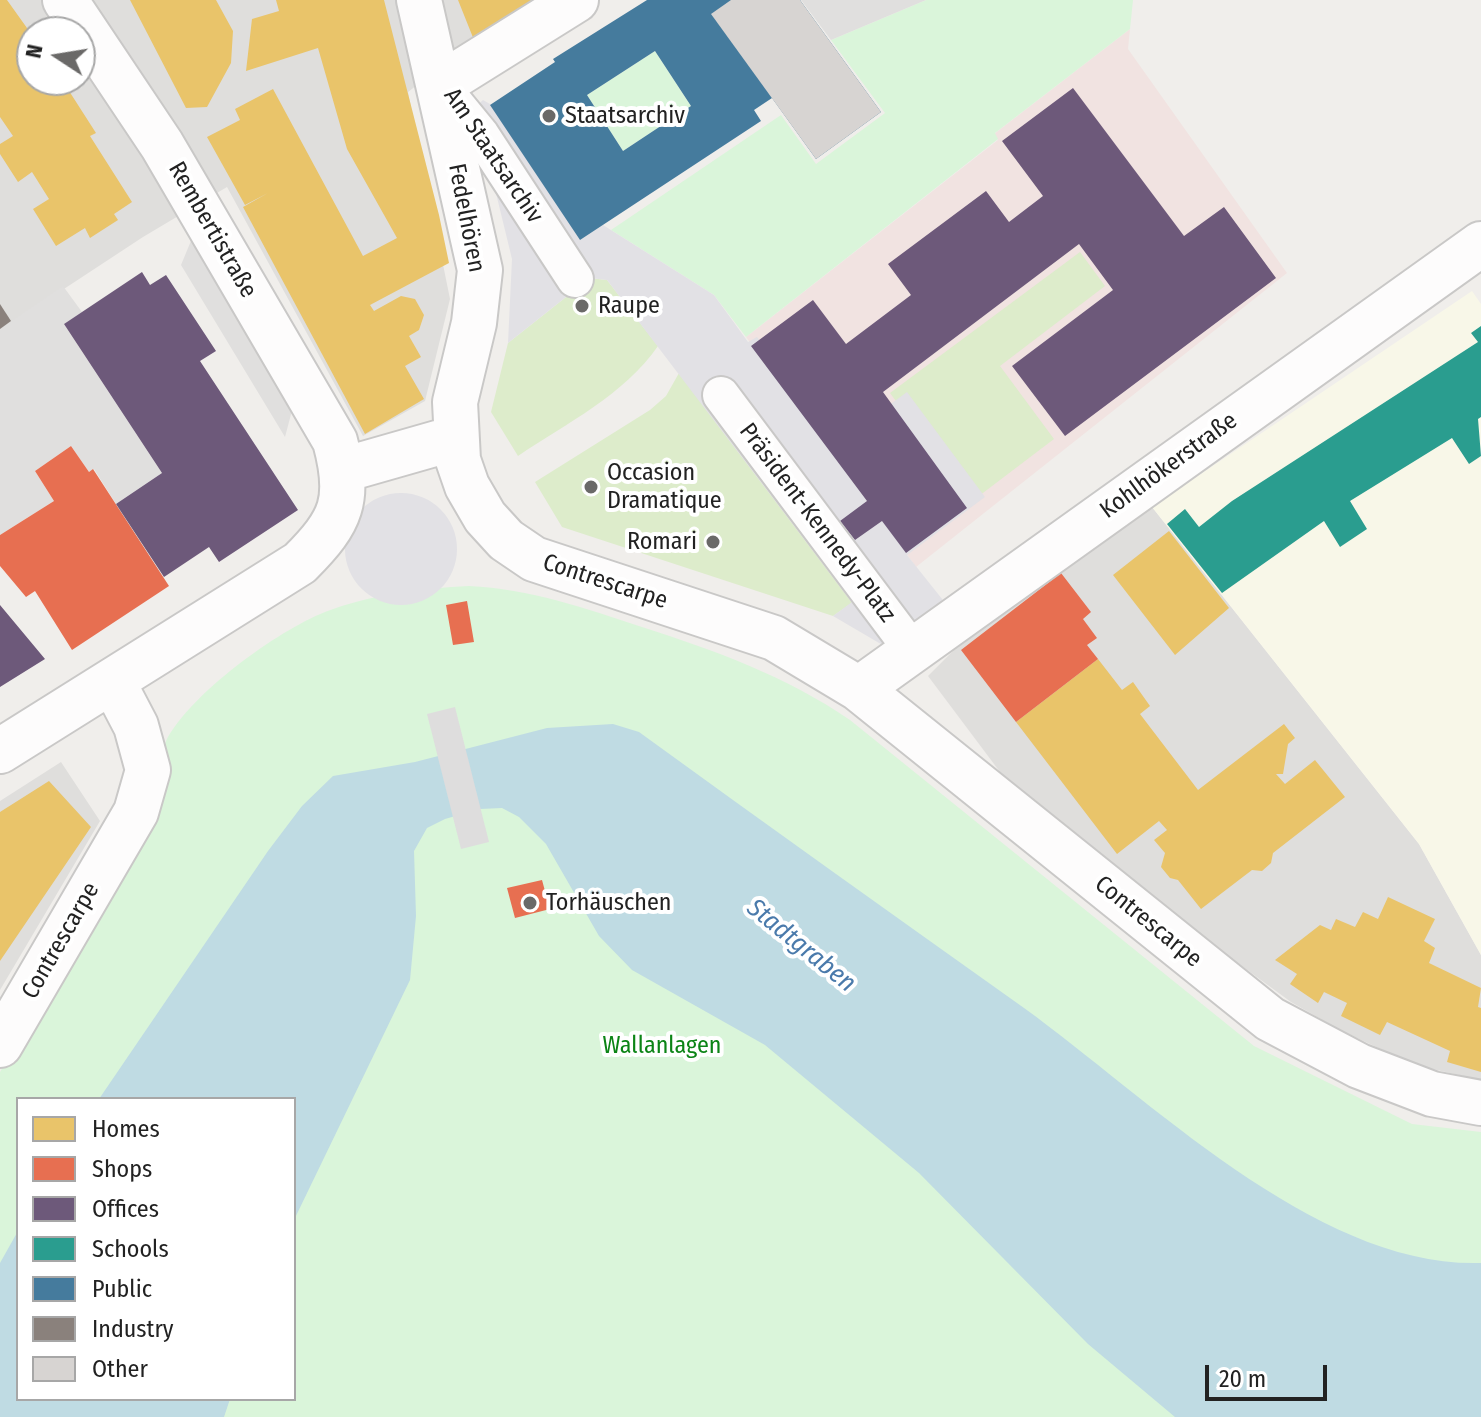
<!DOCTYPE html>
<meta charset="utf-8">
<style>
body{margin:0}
#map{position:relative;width:1481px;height:1417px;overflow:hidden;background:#f0eeeb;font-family:"Fira Sans Condensed",sans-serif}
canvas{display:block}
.legend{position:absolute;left:16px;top:1097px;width:280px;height:304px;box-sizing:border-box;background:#fff;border:2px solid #a7a7a7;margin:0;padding:10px 14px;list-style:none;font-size:24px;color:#222}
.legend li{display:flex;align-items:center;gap:16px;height:40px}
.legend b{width:40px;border:2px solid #a7a7a7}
.north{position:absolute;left:16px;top:16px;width:80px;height:80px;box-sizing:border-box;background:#fff;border:2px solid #a7a7a7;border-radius:50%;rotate:282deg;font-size:22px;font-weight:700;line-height:32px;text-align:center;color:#222}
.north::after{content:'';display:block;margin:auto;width:28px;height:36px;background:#6a6968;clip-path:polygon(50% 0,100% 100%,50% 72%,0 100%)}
.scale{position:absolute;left:1205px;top:1365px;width:122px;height:36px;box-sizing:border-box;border:4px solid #222;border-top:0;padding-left:10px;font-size:24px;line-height:28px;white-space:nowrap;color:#222;-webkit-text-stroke:6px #fff;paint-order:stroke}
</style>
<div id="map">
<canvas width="1481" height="1417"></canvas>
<ul class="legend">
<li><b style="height:22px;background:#e9c46a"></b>Homes</li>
<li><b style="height:22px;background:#e76f51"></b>Shops</li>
<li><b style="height:22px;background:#6d597a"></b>Offices</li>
<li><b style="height:22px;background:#2a9d8f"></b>Schools</li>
<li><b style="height:22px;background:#457b9d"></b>Public</li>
<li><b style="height:22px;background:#8a817c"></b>Industry</li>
<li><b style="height:22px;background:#d7d4d2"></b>Other</li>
</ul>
<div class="north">N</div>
<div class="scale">20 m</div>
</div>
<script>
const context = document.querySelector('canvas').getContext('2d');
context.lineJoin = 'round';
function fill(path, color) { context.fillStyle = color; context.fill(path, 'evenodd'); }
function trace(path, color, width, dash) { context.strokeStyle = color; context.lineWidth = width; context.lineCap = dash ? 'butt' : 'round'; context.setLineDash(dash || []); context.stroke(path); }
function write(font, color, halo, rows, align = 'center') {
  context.font = font + ' "Fira Sans Condensed",sans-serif'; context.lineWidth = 8; context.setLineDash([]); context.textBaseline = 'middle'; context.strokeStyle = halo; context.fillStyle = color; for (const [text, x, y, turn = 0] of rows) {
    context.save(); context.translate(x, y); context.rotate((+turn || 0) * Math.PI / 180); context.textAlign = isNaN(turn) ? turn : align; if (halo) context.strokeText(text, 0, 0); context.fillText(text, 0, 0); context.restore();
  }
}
fill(new Path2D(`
 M 0,0 L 538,0 L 470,44 L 408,92 L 450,299 L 425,401 L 363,436 L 227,187 L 143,237 L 0,331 ZM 32,32 L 80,32 L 80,80 L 32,80 Z
 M 1152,507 L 1419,844 L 1481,955 L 1481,1080 L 1415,1065 L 1342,1031 L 1291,1002 L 1183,923 L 1006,780 L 928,676 L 954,650 Z
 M 61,762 L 100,821 L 0,990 L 0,801 Z`), '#dfdedc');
fill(new Path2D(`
 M 1130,29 L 1128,49 L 1287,273 L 916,567 L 746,337 L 998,140 L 994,134 Z`), '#f1e3e1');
fill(new Path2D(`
 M 1472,291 L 1481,304 L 1481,955 L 1419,844 L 1152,507 Z`), '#f8f7e8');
fill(new Path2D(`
 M 1080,252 L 1105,286 L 1000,366 L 1054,439 L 971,502 L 890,393 Z
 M 590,278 L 607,280 L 658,346 C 624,395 567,423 518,456 L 491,412 L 508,343 Z
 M 679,373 L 852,603 L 833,616 L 562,527 L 535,482 L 650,410 L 666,396 Z`), '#ddeccb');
fill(new Path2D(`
 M 926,0 L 1133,0 L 1130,29 L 995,133 L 998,139 L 746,337 L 714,295 L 611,230 L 781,115 L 816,164 L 885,113 L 831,40 Z
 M 655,51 L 691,106 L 623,151 L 587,95 Z
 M 469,586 C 530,589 585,608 642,627 C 716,651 786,676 850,720 L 1254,1046 L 1412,1124 L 1481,1132 L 1481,1417 L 0,1417 L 0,1072 L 166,790 C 165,776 161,753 166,741 C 190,694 277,631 325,612 C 369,595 423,588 469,586 ZM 18,1099 L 294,1099 L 294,1399 L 18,1399 Z`), '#daf5da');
fill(new Path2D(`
 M 801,0 L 926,0 L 831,40 Z
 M 193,236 L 294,403 L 285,437 L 181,265 Z
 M 63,286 L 82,312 L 64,324 L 162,473 L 116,504 L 94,469 L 89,472 L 71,446 L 35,471 L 54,501 L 0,535 L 0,329 Z`), '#e0dfde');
fill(new Path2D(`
 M 483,100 L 490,104 L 580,240 L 603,225 L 714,295 L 748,342 L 757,337 L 838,443 L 907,392 L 985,497 L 907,555 L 958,619 L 903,657 L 833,616 L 852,602 L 607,280 L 590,278 L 508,343 L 512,259 L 475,107 Z
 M345 549a56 56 0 1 1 112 0a56 56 0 1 1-112 0Z`), '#e2e1e5');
fill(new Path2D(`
 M 613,724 L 639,732 C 767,825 895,916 1024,1008 C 1150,1099 1317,1268 1481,1263 L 1481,1417 L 1175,1417 L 1088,1344 L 919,1173 L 765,1045 L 632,970 L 599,936 L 546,844 L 519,817 L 502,808 L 480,809 L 445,819 L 427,828 L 414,851 L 416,916 L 410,980 L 294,1220 L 294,1099 L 99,1099 L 268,851 L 302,806 L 333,776 L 415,762 L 547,728 Z
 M 18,1231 L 18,1399 L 230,1399 L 224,1417 L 0,1417 L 0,1263 Z`), '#bfdbe3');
fill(new Path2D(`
 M 455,707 L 489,842 L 461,849 L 427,714 Z`), '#dedddd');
fill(new Path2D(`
 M 0,0 L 7,0 L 32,35 L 32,80 L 62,80 L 96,133 L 90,136 L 132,202 L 114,214 L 118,220 L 90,238 L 85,228 L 56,246 L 33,209 L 49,199 L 32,172 L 18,182 L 0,154 L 0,144 L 13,136 L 0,117 Z
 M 130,0 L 216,0 L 233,31 L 231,63 L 207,107 L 186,108 Z
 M 276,0 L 384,0 L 439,215 L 449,263 L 370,305 L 374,311 L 401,296 L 415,299 L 424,315 L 419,330 L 409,336 L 421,357 L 405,366 L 424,399 L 365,434 L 243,207 L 268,193 L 245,205 L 207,137 L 240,120 L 235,109 L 273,89 L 363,256 L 397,238 L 347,149 L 318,48 L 246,71 L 252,19 L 279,11 Z
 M 458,0 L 534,0 L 474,40 Z
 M 1169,531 L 1229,608 L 1175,655 L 1113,575 Z
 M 1098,659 L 1122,690 L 1133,682 L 1150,706 L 1140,714 L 1198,790 L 1284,724 L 1295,738 L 1288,744 L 1283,774 L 1276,774 L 1285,784 L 1315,760 L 1345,797 L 1273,853 L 1271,863 L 1262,871 L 1252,870 L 1201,909 L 1178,880 L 1170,878 L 1161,867 L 1165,853 L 1154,840 L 1167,830 L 1159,821 L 1117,854 L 1016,722 Z
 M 49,781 L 91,827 L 0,961 L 0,812 Z
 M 1388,897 L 1435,919 L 1424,941 L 1435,948 L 1429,963 L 1481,988 L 1478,1007 L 1481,1008 L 1481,1072 L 1447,1062 L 1450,1051 L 1387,1022 L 1380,1035 L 1341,1016 L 1347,1003 L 1324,992 L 1318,1003 L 1290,984 L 1297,974 L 1275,960 L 1320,925 L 1331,930 L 1336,919 L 1355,927 L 1363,912 L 1378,919 Z`), '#e9c46a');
fill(new Path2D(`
 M 71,446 L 89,472 L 93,469 L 169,586 L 72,650 L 35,591 L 26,597 L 0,566 L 0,535 L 54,501 L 35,471 Z
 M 1061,573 L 1091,612 L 1083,619 L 1097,638 L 1087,645 L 1098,659 L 1016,722 L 961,650 Z
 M 467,601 L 474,642 L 453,645 L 446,605 Z
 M 542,880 L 545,891 L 553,893 L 547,898 L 550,909 L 515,918 L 507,888 Z`), '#e76f51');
fill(new Path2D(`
 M 1073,88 L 1184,236 L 1224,207 L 1276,278 L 1065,436 L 1012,366 L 1113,290 L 1079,244 L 883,392 L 967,508 L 906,553 L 882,521 L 855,540 L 840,521 L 867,501 L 751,346 L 813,300 L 846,344 L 911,295 L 888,264 L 986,191 L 1009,222 L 1043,196 L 1002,141 Z
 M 142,272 L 150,285 L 166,275 L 216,351 L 200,361 L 298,510 L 219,562 L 209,547 L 164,577 L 116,504 L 162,473 L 64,324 Z
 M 0,605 L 45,659 L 0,687 Z`), '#6d597a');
fill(new Path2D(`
 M 1481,326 L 1481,417 L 1478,419 L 1481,456 L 1469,464 L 1452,438 L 1350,501 L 1367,529 L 1340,547 L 1324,521 L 1222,593 L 1167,524 L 1185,509 L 1199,527 L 1232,501 L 1478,342 L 1471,333 Z`), '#2a9d8f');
fill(new Path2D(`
 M 647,0 L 800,0 L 881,112 L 816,159 L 772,98 L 754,110 L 761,121 L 580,240 L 490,105 L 555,62 L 553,59 ZM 655,51 L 691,106 L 623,151 L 587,95 Z`), '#457b9d');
fill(new Path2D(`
 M 0,304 L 11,321 L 0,329 Z`), '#8a817c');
fill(new Path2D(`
 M 731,0 L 800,0 L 881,112 L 816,159 L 711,14 Z`), '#d7d4d2');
const pedestrian = new Path2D(`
 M 440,85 L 481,135 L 575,279
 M 721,395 L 913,651`);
const minor = new Path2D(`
 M 419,0 L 480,270 L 474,323 L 455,402 L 458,460 L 467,486 L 485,517 L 506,540 L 534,559 L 774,638 L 859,689 L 1270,1019 L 1359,1066 L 1432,1094 L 1481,1103
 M 440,85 L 576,0
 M 343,470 L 455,438
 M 859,689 L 1481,244
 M 0,751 L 300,563 C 342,521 351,500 335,441 L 162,145 L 65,0
 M 0,1045 L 136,812 L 148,770 L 136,726 L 113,682`);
trace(pedestrian, '#c9c8c7', 40);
trace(minor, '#c9c8c7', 48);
trace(pedestrian, '#fdfcfc', 36);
trace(minor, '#fdfcfc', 44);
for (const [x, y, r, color] of [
 [549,116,8,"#6a6968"],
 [582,306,8,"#6a6968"],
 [591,487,8,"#6a6968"],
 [713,542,8,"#6a6968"],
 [530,903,8,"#6a6968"]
]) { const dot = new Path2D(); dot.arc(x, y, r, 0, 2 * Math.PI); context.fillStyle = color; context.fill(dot); trace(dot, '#fff', 3); }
write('24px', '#222', '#fff', [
 ["Staatsarchiv",565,116],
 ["Raupe",598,306],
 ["Occasion",607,473],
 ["Dramatique",607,501],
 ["Romari",697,542,"right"],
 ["Torhäuschen",546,903]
], 'left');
write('24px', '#222', '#fff', [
 ["Am Staatsarchiv",493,156,56],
 ["Fedelhören",466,218,79],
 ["Rembertistraße",212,230,60],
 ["Kohlhökerstraße",1169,466,-36],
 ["Präsident-Kennedy-Platz",817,523,53],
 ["Contrescarpe",605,582,18],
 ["Contrescarpe",1148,922,39],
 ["Contrescarpe",61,941,-60]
]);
write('24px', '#0c8416', '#fff', [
 ["Wallanlagen",662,1046]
]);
write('italic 26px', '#4a7aab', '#fff', [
 ["Stadtgraben",801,946,39]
]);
</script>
